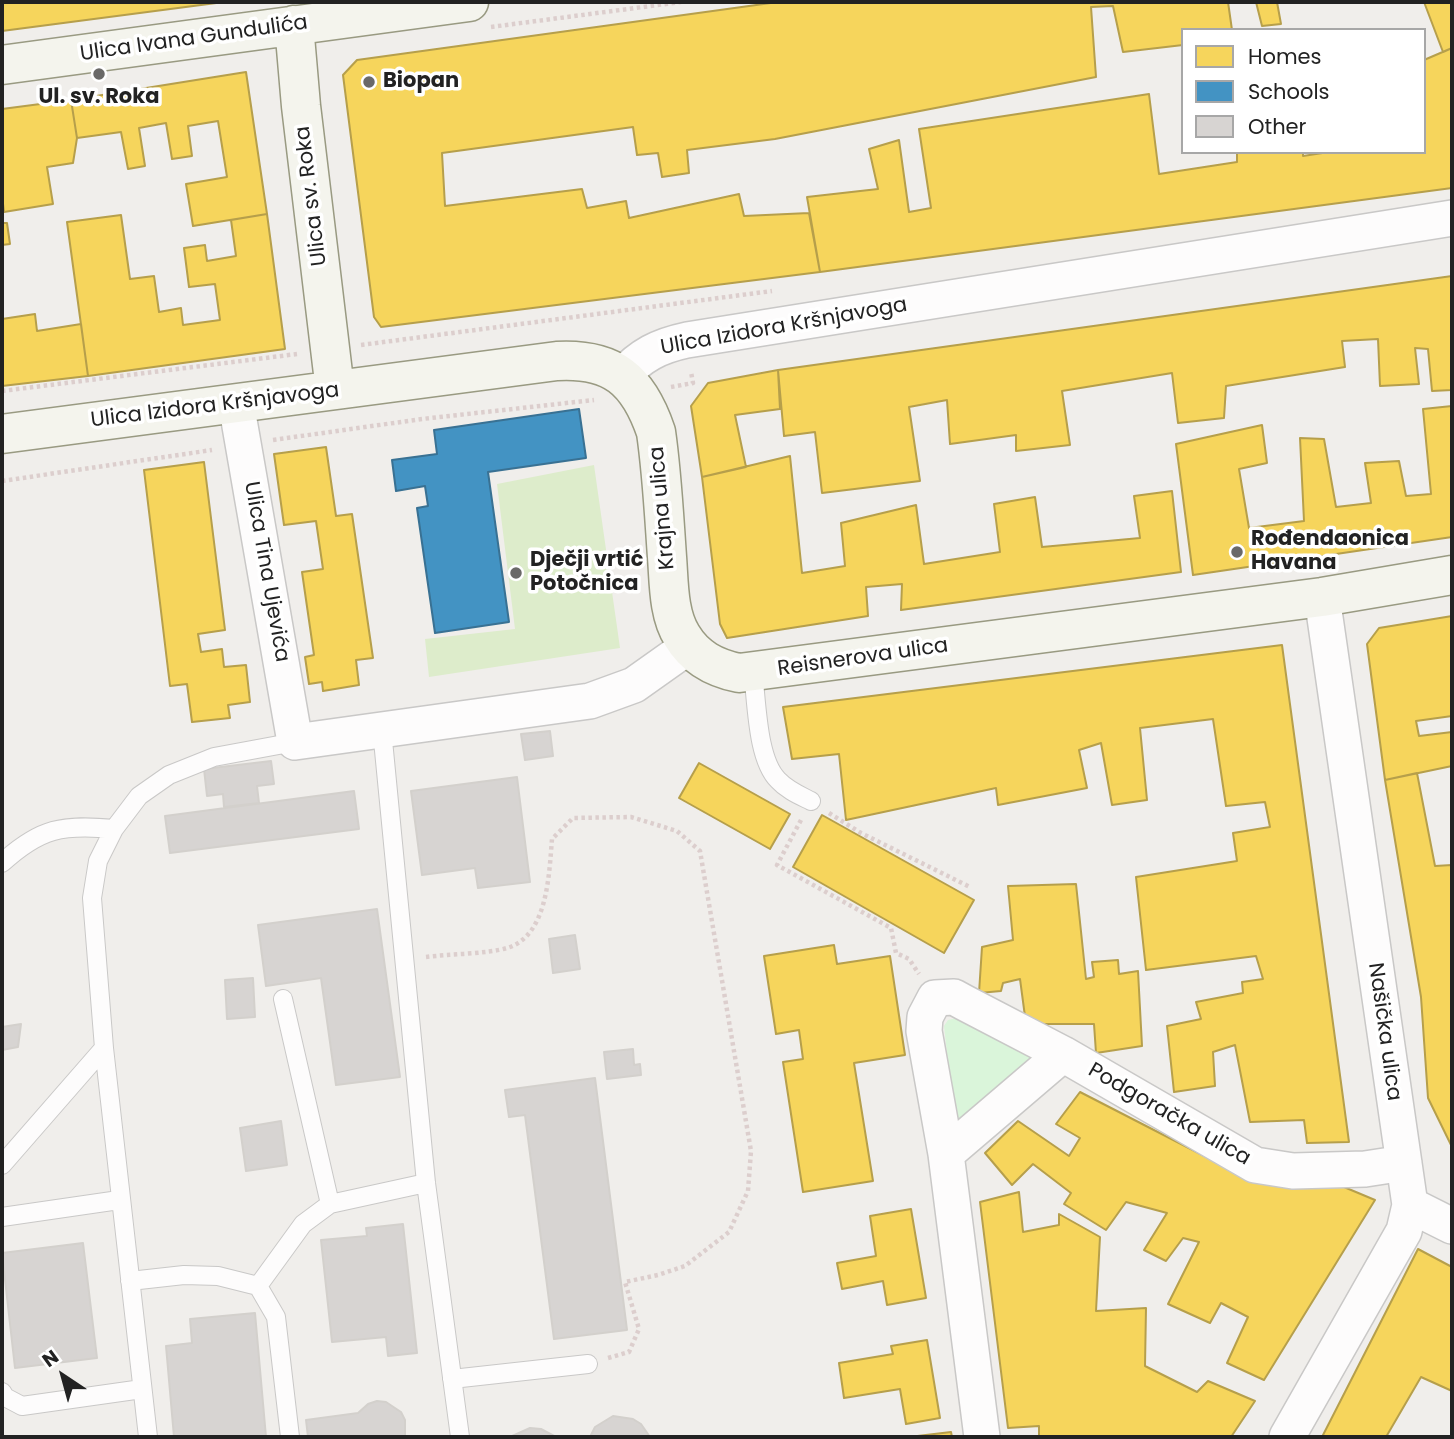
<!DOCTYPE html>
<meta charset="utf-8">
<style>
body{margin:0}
#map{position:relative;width:1454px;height:1439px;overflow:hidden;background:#f0eeeb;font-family:Poppins,sans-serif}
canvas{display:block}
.frame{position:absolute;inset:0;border:4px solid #222;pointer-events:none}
.legend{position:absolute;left:1181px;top:28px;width:245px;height:126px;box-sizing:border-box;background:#fff;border:2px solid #a7a7a7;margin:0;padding:9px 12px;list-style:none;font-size:21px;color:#222}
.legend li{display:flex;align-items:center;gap:14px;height:35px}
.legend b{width:35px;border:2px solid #a7a7a7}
.north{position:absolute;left:28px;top:1341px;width:70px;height:70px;-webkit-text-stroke:5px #fff;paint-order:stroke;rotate:324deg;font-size:19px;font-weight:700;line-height:28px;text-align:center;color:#222}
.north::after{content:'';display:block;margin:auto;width:24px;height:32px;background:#222;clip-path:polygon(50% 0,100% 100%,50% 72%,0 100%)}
</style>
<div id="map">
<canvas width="1454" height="1439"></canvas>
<div class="frame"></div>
<ul class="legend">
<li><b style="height:19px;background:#f6d55c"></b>Homes</li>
<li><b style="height:19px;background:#4393c3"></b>Schools</li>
<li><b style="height:19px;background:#d7d4d2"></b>Other</li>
</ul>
<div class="north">N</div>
</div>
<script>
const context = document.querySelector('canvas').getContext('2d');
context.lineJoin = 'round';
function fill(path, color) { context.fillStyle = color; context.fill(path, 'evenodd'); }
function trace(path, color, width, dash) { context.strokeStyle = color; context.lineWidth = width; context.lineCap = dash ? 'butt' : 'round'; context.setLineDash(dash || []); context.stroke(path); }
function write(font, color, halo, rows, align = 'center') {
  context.font = font + ' Poppins,sans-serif'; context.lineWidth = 7; context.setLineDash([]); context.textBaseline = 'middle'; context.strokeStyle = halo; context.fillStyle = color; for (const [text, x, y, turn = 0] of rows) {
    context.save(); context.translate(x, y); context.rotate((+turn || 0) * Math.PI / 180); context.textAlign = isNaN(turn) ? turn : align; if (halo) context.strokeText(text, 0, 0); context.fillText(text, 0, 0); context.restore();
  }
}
fill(new Path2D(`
 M 594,465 L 620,648 L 429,677 L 425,639 L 515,629 L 497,484 Z`), '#ddeccb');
fill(new Path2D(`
 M 956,1018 L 1042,1053 L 955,1128 L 944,1026 L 948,1020 Z`), '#daf5da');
const homes = new Path2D(`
 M 2,2 L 224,2 L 2,31 Z
 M 778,2 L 1228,2 L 1232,30 L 1183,30 L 1183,45 L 1123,52 L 1113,6 L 1091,7 L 1096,77 L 775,139 L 687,150 L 689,173 L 662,177 L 658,153 L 637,155 L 633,127 L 442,153 L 445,206 L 582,189 L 587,208 L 626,201 L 629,218 L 739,194 L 744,216 L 809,213 L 820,272 L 381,327 L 374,317 L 343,75 L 357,60 Z
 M 1256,2 L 1277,2 L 1281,24 L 1262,26 Z
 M 1424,2 L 1452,2 L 1452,48 L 1443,52 Z
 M 1452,48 L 1452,188 L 820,272 L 807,197 L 878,189 L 869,149 L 899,140 L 909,212 L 931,208 L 919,129 L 1149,94 L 1159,174 L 1237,162 L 1237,152 L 1303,152 L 1303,156 L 1329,152 L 1424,152 L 1424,60 Z
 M 246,72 L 267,214 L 193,226 L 186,184 L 227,177 L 218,121 L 188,126 L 192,156 L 172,159 L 166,123 L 139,128 L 145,166 L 128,169 L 121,132 L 77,138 L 71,100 Z
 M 71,100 L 77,138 L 73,163 L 47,167 L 53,204 L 4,212 L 2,195 L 2,109 Z
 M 267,214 L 285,349 L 88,376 L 67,222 L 121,215 L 130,279 L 154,276 L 159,312 L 181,308 L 183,325 L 220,320 L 215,284 L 189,287 L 184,248 L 205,245 L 207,261 L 236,256 L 231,220 Z
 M 2,223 L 7,223 L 10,244 L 2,245 Z
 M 1452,276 L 1452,390 L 1432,391 L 1428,349 L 1415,348 L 1419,384 L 1380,386 L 1378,339 L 1342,341 L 1345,367 L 1226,386 L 1224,418 L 1178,423 L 1172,373 L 1062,391 L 1070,445 L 1016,451 L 1016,435 L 950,444 L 947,400 L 909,407 L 920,481 L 822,493 L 815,432 L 784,436 L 778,370 Z
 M 35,314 L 37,331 L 81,324 L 88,376 L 2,386 L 2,319 Z
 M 778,370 L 780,409 L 735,415 L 746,467 L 702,477 L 691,406 L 708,383 Z
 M 1452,406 L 1452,537 L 1193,575 L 1176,444 L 1262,425 L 1267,463 L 1239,469 L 1249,528 L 1304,521 L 1300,438 L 1324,439 L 1336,507 L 1371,503 L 1365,463 L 1399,461 L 1406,496 L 1431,494 L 1423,409 Z
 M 326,447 L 336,516 L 352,514 L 373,658 L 356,660 L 359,685 L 323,691 L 322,682 L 309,684 L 305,657 L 314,655 L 302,572 L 323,569 L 316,521 L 284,525 L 274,454 Z
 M 790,456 L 802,573 L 845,566 L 841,523 L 916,505 L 924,564 L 1000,552 L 994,504 L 1035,497 L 1042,547 L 1140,538 L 1134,496 L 1172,491 L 1181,572 L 901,610 L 902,584 L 866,587 L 868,616 L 727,638 L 720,624 L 702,477 Z
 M 204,462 L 225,630 L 198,634 L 201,652 L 222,649 L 224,667 L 246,665 L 250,702 L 228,705 L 230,718 L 192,722 L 187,684 L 170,686 L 144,470 Z
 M 1452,616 L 1452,716 L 1416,721 L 1419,736 L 1452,732 L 1452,766 L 1385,780 L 1367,644 L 1379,628 Z
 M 1282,645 L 1349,1142 L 1307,1143 L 1304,1120 L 1250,1122 L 1235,1045 L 1213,1052 L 1215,1086 L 1174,1092 L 1167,1026 L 1201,1019 L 1196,1002 L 1243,993 L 1242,982 L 1263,979 L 1256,956 L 1146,970 L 1136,877 L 1237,861 L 1233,833 L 1270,827 L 1265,802 L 1226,806 L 1213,719 L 1140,728 L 1147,800 L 1112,805 L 1101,743 L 1079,750 L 1087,788 L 998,805 L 996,788 L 846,820 L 839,754 L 792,759 L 783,707 Z
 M 699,763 L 790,814 L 770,849 L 679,798 Z
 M 1417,773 L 1435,866 L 1452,865 L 1452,1147 L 1428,1098 L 1421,997 L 1385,780 Z
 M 822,815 L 974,900 L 944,953 L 793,867 Z
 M 1076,884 L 1086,979 L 1094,977 L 1092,962 L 1118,960 L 1119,974 L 1138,971 L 1142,1046 L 1096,1053 L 1094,1024 L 1026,1024 L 1020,979 L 1003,983 L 1001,991 L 979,993 L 982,947 L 1013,940 L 1008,886 Z
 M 834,945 L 837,964 L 890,956 L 905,1055 L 854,1063 L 873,1181 L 803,1192 L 783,1062 L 803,1059 L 799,1030 L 776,1034 L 764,956 Z
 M 1080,1092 L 1253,1181 L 1332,1182 L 1375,1200 L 1264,1380 L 1227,1363 L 1248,1317 L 1221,1303 L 1210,1323 L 1168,1304 L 1199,1242 L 1183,1238 L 1166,1261 L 1144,1250 L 1167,1213 L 1126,1202 L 1106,1230 L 1064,1204 L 1071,1193 L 1033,1164 L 1012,1185 L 985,1153 L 1018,1121 L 1069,1156 L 1080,1138 L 1056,1124 Z
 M 1019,1192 L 1023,1232 L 1059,1225 L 1059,1214 L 1100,1237 L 1096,1311 L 1146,1308 L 1145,1366 L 1197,1392 L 1208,1381 L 1255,1401 L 1231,1437 L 1039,1437 L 1039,1426 L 1008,1428 L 980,1202 Z
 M 911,1209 L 926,1298 L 887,1305 L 883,1281 L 842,1289 L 837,1263 L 876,1256 L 870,1216 Z
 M 1418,1249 L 1452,1267 L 1452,1391 L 1421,1377 L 1386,1437 L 1322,1437 Z
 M 927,1340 L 940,1418 L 906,1424 L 900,1389 L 844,1398 L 839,1363 L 893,1354 L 891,1346 Z
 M 951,1432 L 952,1437 L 909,1437 Z`);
fill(homes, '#f6d55c');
trace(homes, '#b69f4b', 2);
const schools = new Path2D(`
 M 579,409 L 586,458 L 488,472 L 509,622 L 435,633 L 417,508 L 428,506 L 425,486 L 396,491 L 392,460 L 437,454 L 434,430 Z`);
fill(schools, '#4393c3');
trace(schools, '#397193', 2);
const building = new Path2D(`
 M 550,731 L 553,756 L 525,760 L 521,734 Z
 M 271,761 L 274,784 L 257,786 L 259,803 L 224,807 L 223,794 L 207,796 L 204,769 Z
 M 517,777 L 530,882 L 478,888 L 475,868 L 422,875 L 411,791 Z
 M 354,791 L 359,829 L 170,853 L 165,816 Z
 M 377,909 L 400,1077 L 336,1085 L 321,978 L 266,986 L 258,925 Z
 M 575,935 L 580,969 L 553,973 L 549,939 Z
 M 253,978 L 255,1017 L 227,1019 L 225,980 Z
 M 21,1024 L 18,1047 L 2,1050 L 2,1027 Z
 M 633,1049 L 634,1065 L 640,1064 L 641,1075 L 607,1079 L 604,1052 Z
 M 595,1078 L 627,1330 L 554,1339 L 525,1115 L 509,1117 L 505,1090 Z
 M 281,1121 L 287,1165 L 246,1171 L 240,1128 Z
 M 403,1224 L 417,1353 L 388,1356 L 386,1337 L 332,1342 L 321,1240 L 367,1236 L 366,1228 Z
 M 83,1243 L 97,1358 L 15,1368 L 2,1253 Z
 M 255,1313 L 266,1437 L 174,1437 L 166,1346 L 192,1343 L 190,1319 Z
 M 377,1401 L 386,1402 L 401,1412 L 405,1420 L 405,1437 L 308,1437 L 306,1420 L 358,1413 L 368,1404 Z
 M 613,1416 L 633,1419 L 641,1424 L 650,1437 L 590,1437 L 595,1427 Z
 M 530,1428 L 541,1429 L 556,1437 L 510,1437 Z`);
fill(building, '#d7d4d2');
trace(building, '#d3d0cc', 2);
const lane = new Path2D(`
 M 753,673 C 757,703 757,759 778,780 C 787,790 799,795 811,801
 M 382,730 L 426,1183 L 460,1437
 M 2,863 C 40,828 63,824 114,829
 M 283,999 L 330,1204
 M 2,1165 L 104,1048
 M 2,1217 L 119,1200
 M 130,1281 L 184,1275 L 218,1276 L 258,1286 L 276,1317 L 290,1437
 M 258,1286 L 303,1224 L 330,1204 L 426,1183
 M 452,1379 L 588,1364
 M 2,1392 L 5,1397 L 22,1406 L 142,1389
 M 148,1437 L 104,1048 L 92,898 L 98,861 L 114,829 L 139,796 L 169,775 L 214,757 L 295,742`);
const street = new Path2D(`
 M 621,377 C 641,355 659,346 687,340 L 1452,218
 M 236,403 L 295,742 L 590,701 L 634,685 L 689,646
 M 946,1154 L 1063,1054
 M 1410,1205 L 1452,1226
 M 982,1437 L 946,1154 L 924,1031 L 925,1017 L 935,998 L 954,997 L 965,1003 L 1063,1054 L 1255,1165 L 1293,1171 L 1365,1169 L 1404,1163
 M 1287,1437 L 1404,1231 L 1410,1205 L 1322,597`);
const secondary = new Path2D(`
 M 294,25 L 301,106 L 335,390
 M 2,65 L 469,2
 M 2,434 L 557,361 C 612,358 638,379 656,432 C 662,473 664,515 667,557 C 669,582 668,614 682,636 C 695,658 715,668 739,673 L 1322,597 L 1452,575`);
trace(lane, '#c9c8c7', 20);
trace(street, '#c9c8c7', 38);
trace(secondary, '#999a82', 41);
trace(new Path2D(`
 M 491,27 L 681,2
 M 361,345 L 772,291
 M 671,387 L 693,383 L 691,372
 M 2,391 L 297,354
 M 273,440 L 422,419 L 594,400
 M 2,481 L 212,450
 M 829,813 L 861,833 L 970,887
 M 801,820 L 777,865 L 891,928 L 896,953 L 909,959 L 919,974
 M 426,957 C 449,954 487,954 507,948 C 548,936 549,874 552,839 L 573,818 L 631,817 L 677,831 L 700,851 L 751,1151 L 748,1191 L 729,1232 L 685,1266 L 658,1275 L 625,1282 L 639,1329 L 629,1352 L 608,1358`), '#dccecd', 4.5, [3.5, 3.5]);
trace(lane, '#fdfcfc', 18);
trace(street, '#fdfcfc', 35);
trace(secondary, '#f4f4ed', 38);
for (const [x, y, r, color] of [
 [99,74,7,"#6a6968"],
 [369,82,7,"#6a6968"],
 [1237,552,7,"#6a6968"],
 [516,573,7,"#6a6968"]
]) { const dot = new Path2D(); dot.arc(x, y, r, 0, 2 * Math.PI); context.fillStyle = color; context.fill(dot); trace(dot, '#fff', 2.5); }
write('21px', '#222', '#fff', [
 ["Ulica Ivana Gundulića",194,39,-8],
 ["Ulica sv. Roka",312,196,-97],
 ["Ulica Izidora Kršnjavoga",784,327,-10],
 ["Ulica Izidora Kršnjavoga",215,406,-7],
 ["Krajna ulica",663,508,-95],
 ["Ulica Tina Ujevića",266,572,80],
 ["Reisnerova ulica",863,658,-8],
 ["Našička ulica",1384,1032,82],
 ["Podgoračka ulica",1169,1115,30]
]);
write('bold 21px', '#222', '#fff', [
 ["Biopan",383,82],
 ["Ul. sv. Roka",99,98,"center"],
 ["Rođendaonica",1251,540],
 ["Havana",1251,564],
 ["Dječji vrtić",530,561],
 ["Potočnica",530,585]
], 'left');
</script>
